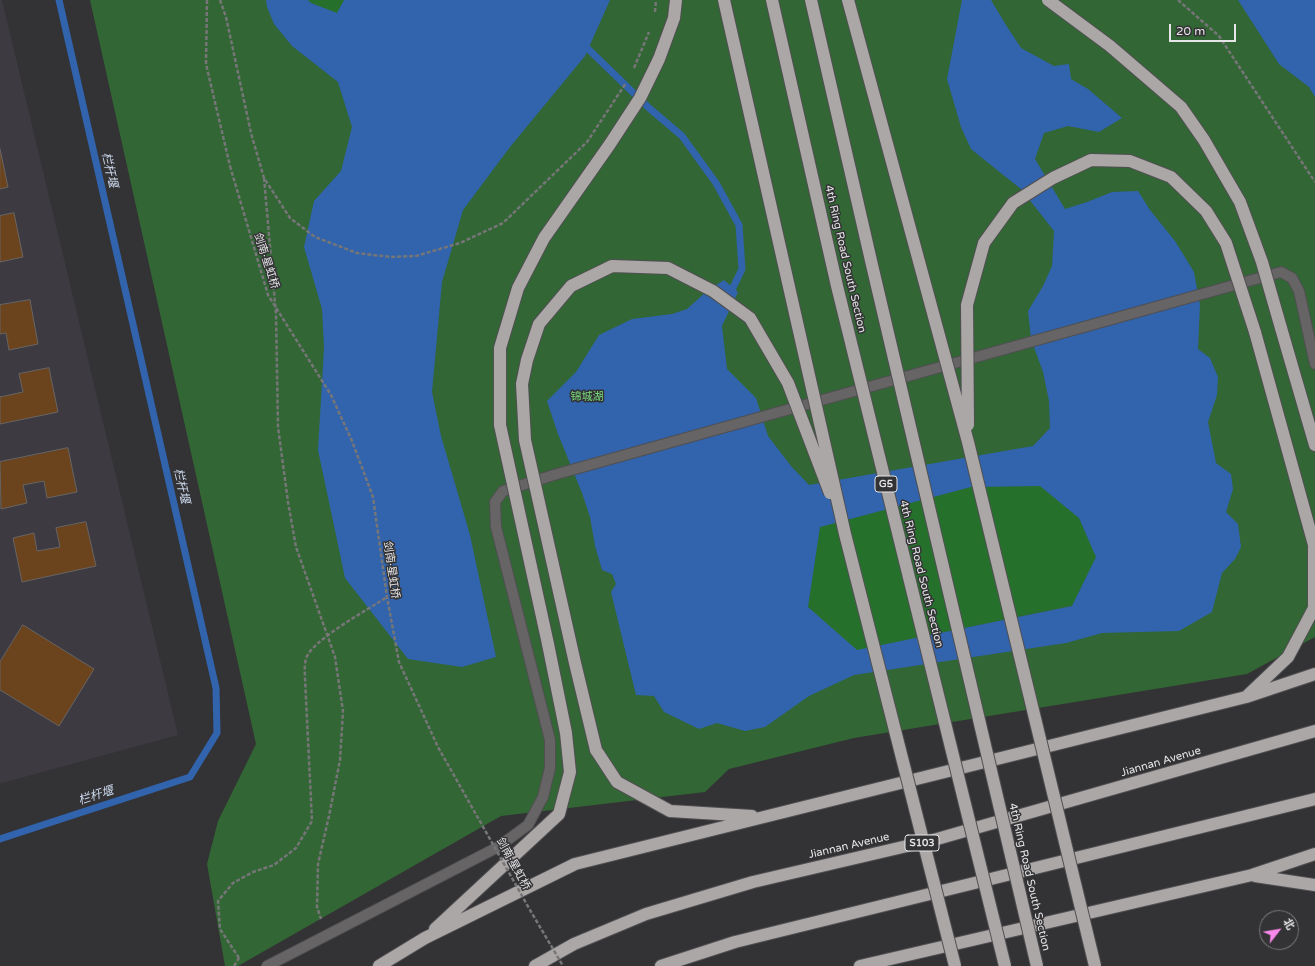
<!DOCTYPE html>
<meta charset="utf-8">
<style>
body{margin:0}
#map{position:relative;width:1315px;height:966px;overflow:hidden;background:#333235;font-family:"Varela Round","Noto Sans SC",sans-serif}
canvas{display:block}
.north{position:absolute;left:1259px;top:910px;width:40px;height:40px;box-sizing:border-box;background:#333235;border:1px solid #7b7a7d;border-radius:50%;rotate:59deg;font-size:11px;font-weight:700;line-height:16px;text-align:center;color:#e6e6e8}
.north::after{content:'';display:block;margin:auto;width:14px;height:18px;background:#f888ea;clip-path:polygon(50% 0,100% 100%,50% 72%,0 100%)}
.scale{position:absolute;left:1169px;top:24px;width:67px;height:18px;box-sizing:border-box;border:2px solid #e6e6e8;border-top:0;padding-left:5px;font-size:12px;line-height:14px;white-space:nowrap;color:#e6e6e8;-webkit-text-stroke:3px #333235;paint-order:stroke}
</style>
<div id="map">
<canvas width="1315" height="966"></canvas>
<div class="north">北</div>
<div class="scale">20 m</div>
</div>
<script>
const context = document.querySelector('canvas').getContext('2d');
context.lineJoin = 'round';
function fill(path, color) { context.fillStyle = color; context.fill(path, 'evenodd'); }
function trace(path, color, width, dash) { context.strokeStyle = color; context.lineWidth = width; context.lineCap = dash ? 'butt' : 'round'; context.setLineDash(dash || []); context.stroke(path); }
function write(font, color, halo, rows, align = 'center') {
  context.font = font + ' "Varela Round","Noto Sans SC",sans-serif'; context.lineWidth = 3; context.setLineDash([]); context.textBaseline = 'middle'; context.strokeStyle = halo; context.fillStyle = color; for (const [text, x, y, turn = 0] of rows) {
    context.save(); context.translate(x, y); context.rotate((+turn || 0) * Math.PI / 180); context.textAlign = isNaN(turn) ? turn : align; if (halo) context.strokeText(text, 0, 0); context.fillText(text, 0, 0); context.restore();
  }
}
fill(new Path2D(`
 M 0,0 L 2,0 L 178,735 L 6,782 L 0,783 Z`), '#3d3a42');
fill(new Path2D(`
 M 90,0 L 1315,0 L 1315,637 L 1247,674 L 854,738 L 729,769 L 705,792 L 501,816 L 238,966 L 225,966 L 207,864 L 218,821 L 256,744 Z`), '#326634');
fill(new Path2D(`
 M 308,0 L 344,0 L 337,14 L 311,2 Z
 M 1040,486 L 1079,518 L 1096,557 L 1072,605 L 857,650 L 808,607 L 820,527 L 971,487 Z`), '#25712c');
fill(new Path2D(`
 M 266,0 L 308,0 L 311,3 L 337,13 L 344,0 L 610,0 L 585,56 L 510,147 L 463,210 L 442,282 L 432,392 L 441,436 L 470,535 L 496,657 L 462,667 L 408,659 L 345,578 L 318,450 L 324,348 L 322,309 L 304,247 L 314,201 L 341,171 L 352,127 L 338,82 L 292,46 L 274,24 L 267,7 Z
 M 962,0 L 991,0 L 1006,25 L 1021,48 L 1054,66 L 1069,64 L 1071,79 L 1088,89 L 1122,118 L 1099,132 L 1068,126 L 1044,133 L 1035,159 L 1065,209 L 1087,202 L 1112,192 L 1138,191 L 1150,210 L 1175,241 L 1194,272 L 1200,305 L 1198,349 L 1210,358 L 1218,377 L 1217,395 L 1208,422 L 1216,463 L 1231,474 L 1233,489 L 1226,512 L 1238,524 L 1241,547 L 1235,559 L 1222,573 L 1212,612 L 1179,631 L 1102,633 L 1066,643 L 854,675 L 809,696 L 765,727 L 745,731 L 717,723 L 699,729 L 664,712 L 654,696 L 636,695 L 611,592 L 616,584 L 612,574 L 602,570 L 595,546 L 590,517 L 582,493 L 558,434 L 547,401 L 576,372 L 599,335 L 632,319 L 672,314 L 687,309 L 708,290 L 724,280 L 738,292 L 722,326 L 727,369 L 756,398 L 768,436 L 791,466 L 809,485 L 1033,446 L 1050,428 L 1049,401 L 1043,372 L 1031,339 L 1028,311 L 1043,286 L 1052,266 L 1054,231 L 1021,189 L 1002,174 L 971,149 L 961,127 L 947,79 ZM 1040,486 L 1079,518 L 1096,557 L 1072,606 L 857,650 L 808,607 L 820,527 L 971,487 Z
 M 1238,0 L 1315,0 L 1315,97 L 1309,87 L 1279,64 Z`), '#3164ac');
trace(new Path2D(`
 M 583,44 L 649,108 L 682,136 L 716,183 L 739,225 L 742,269 L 729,296
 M 0,839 L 190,777 L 217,733 L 216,688 L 59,0`), '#3164ac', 7);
const building = new Path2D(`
 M 0,149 L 8,187 L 0,189 Z
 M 14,213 L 23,257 L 0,262 L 0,216 Z
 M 30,300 L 38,344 L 9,350 L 6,333 L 0,334 L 0,305 Z
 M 49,368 L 58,412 L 0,424 L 0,396 L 0,397 L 23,392 L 19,374 Z
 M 68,448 L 77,492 L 47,498 L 44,481 L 23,485 L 27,503 L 1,509 L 0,462 Z
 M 86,522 L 96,566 L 22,582 L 13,538 L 34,533 L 37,551 L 60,547 L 56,528 Z
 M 23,625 L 94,669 L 59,726 L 0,690 L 0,662 Z`);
fill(building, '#6b431c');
trace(building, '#686563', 1);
const street = new Path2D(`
 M 267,966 L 498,847 L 528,825 L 543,797 L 550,768 L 550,740 L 496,527 L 495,502 L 503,491 L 557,474 L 1281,272 L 1292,278 L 1299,291 L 1315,364`);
const highway = new Path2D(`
 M 1281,328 L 1315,445
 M 1248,695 L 1288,657 L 1314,608 L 1314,545 L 1255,332
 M 596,750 L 617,782 L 670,811 L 752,816
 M 1255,876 L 1315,885
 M 435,929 L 559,814 L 570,772 L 566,733 L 548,644
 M 379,966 L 425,938 L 575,864 L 1246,697 L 1315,674
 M 535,966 L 574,944 L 646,914 L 753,882 L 937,839 L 1315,731
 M 661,966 L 735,942 L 1315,799
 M 860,966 L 1252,875 L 1315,854`);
trace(street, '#504f52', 12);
trace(highway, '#504f52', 14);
trace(new Path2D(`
 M 207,0 L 206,64 L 230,166
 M 220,0 L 226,17 L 251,133 L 264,178 L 290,218 L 315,237 L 357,253 L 391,257 L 416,256 L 460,243 L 503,223 L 587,142 L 626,83
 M 1178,0 L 1219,36 L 1315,182
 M 655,12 L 656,0
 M 634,68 L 649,32
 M 264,178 L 276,314 L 278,427 L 288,502 L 296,547 L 335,657 L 343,711 L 340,760 L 329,816 L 318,864 L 317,907 L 321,919
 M 234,966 L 239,958`), '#767678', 2.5, [4, 2]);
trace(street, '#666464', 10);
trace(highway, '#aba7a6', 12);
const highwayBridge = new Path2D(`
 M 724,0 L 845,534 L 955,966
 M 772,0 L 837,286 L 1005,966
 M 811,0 L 872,265 L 1037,966
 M 848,0 L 968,442 L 1095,966
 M 1048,0 L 1110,46 L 1181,107 L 1204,140 L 1240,202 L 1262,262 L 1281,328
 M 968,425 L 967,305 L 984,243 L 1013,203 L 1053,178 L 1091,160 L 1130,161 L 1171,177 L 1206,211 L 1226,243 L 1255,332
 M 548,644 L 500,425 L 500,348 L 518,288 L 544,238 L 610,144 L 640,98 L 659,59 L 674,18 L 676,0
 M 596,750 L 575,663 L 525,440 L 522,384 L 527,360 L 539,324 L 571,286 L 612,266 L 668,268 L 713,291 L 750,318 L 788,383 L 830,493`);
trace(highwayBridge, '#504f52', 14, []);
trace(new Path2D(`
 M 230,166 L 268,295 L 331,395 L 352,441 L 373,497 L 387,597 L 399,662 L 438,747 L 530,910 L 563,966
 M 239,958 L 220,929 L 218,901 L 233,883 L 253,872 L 274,865 L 296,848 L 312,821 L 305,678 C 305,672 304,665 306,659 C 310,641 369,609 387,597`), '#767678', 2.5, [4, 2]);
trace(highwayBridge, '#aba7a6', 12);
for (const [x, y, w] of [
 [886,484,22],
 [922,843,34]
]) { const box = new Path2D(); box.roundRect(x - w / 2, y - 8, w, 16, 3); context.fillStyle = '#333235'; context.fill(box); trace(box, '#e6e6e8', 1); }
write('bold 10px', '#e6e6e8', null, [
 ["G5",886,484],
 ["S103",922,843]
]);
write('11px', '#e6e6e8', '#333235', [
 ["4th Ring Road South Section",845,259,77],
 ["剑南·星虹桥",266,261,72],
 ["剑南·星虹桥",391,570,82],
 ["4th Ring Road South Section",921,574,76],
 ["Jiannan Avenue",1161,762,-16],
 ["Jiannan Avenue",849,846,-13],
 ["剑南·星虹桥",513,864,61],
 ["4th Ring Road South Section",1029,877,77]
]);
write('11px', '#79db7e', '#333235', [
 ["锦城湖",587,397]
]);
write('italic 12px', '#ccdaee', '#333235', [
 ["栏杆堰",109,170,77],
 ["栏杆堰",181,486,77],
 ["栏杆堰",96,796,-18]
]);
</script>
